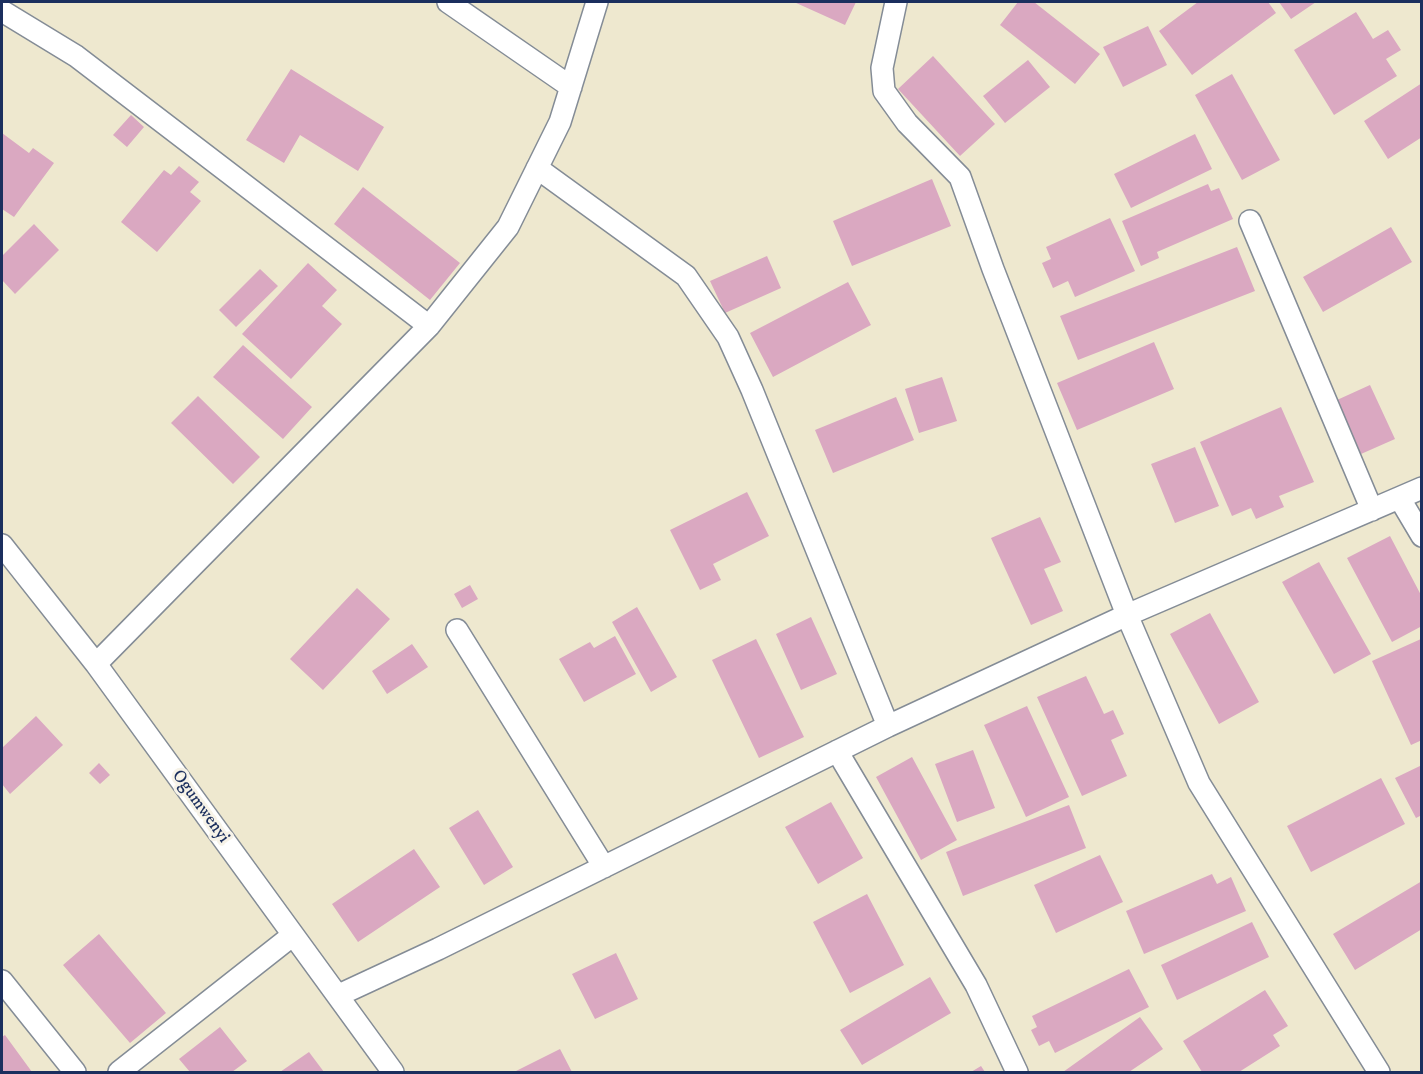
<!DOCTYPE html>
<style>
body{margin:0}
#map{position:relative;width:1423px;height:1074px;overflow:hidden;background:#eee8cf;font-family:"IM FELL DW Pica",serif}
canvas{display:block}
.frame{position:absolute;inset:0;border:3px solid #1b2f5e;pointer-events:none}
</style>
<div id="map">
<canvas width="1423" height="1074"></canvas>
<div class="frame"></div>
</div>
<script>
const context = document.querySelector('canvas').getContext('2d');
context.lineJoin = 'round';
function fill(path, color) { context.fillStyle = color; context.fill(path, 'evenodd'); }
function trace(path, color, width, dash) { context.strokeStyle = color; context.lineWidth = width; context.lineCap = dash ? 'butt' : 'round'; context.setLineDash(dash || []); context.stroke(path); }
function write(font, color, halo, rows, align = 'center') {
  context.font = font + ' "IM FELL DW Pica",serif'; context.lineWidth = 6; context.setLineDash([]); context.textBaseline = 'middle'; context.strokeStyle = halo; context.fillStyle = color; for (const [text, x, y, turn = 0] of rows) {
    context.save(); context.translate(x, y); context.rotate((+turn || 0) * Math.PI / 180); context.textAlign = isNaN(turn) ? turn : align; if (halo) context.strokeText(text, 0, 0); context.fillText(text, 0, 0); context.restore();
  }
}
fill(new Path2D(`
 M 794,2 L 856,2 L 845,25 Z
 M 1018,2 L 1034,2 L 1100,54 L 1075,84 L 1000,25 Z
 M 1198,2 L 1268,2 L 1276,13 L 1192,75 L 1159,31 Z
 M 1279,2 L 1316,2 L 1291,19 Z
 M 1356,12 L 1373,39 L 1388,30 L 1401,50 L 1386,59 L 1397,76 L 1334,115 L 1294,50 Z
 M 1148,26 L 1167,65 L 1123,87 L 1103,47 Z
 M 933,56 L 995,124 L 960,156 L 898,89 Z
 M 1028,60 L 1050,87 L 1005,123 L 983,96 Z
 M 291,69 L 384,127 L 358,171 L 300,135 L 284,163 L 246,140 Z
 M 1232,74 L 1280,160 L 1242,180 L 1195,95 Z
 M 1422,83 L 1422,137 L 1388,159 L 1364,121 Z
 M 131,115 L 144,127 L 127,147 L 113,135 Z
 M 2,133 L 29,153 L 33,148 L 54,163 L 14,217 L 2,209 Z
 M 1195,134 L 1212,169 L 1131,208 L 1114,174 Z
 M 179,166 L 199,182 L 190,192 L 201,201 L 157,252 L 121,222 L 164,170 L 171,175 Z
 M 932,179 L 951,226 L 852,266 L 833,221 Z
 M 1208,184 L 1211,191 L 1219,188 L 1233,219 L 1157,252 L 1159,258 L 1141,266 L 1122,221 Z
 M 363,187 L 460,263 L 430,300 L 334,224 Z
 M 1110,218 L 1135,271 L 1075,297 L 1068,281 L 1053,288 L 1042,263 L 1051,259 L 1046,247 Z
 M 34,224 L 59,250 L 15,294 L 2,280 L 2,256 Z
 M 1391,227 L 1412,262 L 1323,312 L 1303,277 Z
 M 1237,247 L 1255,291 L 1078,360 L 1060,316 Z
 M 767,256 L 781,288 L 725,313 L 710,281 Z
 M 308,263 L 337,290 L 322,306 L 342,324 L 291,379 L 242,334 Z
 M 260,269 L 278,286 L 236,327 L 219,310 Z
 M 848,282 L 871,325 L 773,377 L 750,333 Z
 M 1154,342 L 1174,389 L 1077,430 L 1057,383 Z
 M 243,345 L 312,407 L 283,439 L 213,377 Z
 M 942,377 L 957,421 L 919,433 L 905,389 Z
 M 1370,385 L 1395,439 L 1361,454 L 1337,400 Z
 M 198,396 L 260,457 L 233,484 L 171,423 Z
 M 896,397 L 914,440 L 833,473 L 815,430 Z
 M 1281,407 L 1314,482 L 1279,496 L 1284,507 L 1256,519 L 1251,508 L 1232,516 L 1200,442 Z
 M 1195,447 L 1219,506 L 1175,523 L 1151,464 Z
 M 747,492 L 769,536 L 713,564 L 721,580 L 700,590 L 670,530 Z
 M 1040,517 L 1061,562 L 1044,569 L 1063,611 L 1031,625 L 991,538 Z
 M 1390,536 L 1422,597 L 1422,626 L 1392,642 L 1347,558 Z
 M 1319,562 L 1371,654 L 1334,674 L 1282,582 Z
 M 470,585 L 478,599 L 462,608 L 454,594 Z
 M 357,588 L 390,619 L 323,690 L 290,659 Z
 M 637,607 L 677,677 L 651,692 L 612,622 Z
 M 1210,613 L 1259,702 L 1219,724 L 1170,634 Z
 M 811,617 L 837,674 L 801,690 L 776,634 Z
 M 615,636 L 636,674 L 584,702 L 559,659 L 590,642 L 594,648 Z
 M 756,639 L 804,737 L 759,758 L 712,660 Z
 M 1421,639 L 1422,740 L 1411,745 L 1372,661 Z
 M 412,644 L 428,667 L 387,694 L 372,671 Z
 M 1086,676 L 1104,714 L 1113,710 L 1124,734 L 1111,740 L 1127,776 L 1082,796 L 1037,697 Z
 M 1027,706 L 1069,797 L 1026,817 L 984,725 Z
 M 36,716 L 63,745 L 10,794 L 2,784 L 2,748 Z
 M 973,750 L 995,808 L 957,822 L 935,764 Z
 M 912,757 L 957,840 L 921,860 L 876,777 Z
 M 99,763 L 110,775 L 100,784 L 89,773 Z
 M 1422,765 L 1422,815 L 1416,818 L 1395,778 Z
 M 1381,778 L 1405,824 L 1311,872 L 1287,826 Z
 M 831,802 L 863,858 L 818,884 L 785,827 Z
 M 1069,805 L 1086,848 L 963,896 L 946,852 Z
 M 478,810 L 513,867 L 484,885 L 449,828 Z
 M 414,849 L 440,887 L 358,942 L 332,904 Z
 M 1100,855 L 1123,902 L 1056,933 L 1034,885 Z
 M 1212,874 L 1217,884 L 1231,877 L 1246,911 L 1144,954 L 1126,911 Z
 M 1422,881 L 1422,929 L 1355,970 L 1333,934 Z
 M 867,894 L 904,965 L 850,993 L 813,922 Z
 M 1252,922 L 1269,957 L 1177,1000 L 1161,965 Z
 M 99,934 L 166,1013 L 130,1043 L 63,965 Z
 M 616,953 L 638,999 L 595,1019 L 572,974 Z
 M 1129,969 L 1149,1007 L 1055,1053 L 1049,1041 L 1039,1046 L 1031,1030 L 1037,1027 L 1032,1016 Z
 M 930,977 L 951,1013 L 862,1065 L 840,1030 Z
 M 1265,990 L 1288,1026 L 1273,1035 L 1280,1046 L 1239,1072 L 1202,1072 L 1183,1041 Z
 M 1140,1017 L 1163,1049 L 1129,1072 L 1063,1072 Z
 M 220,1027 L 247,1061 L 232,1072 L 190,1072 L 179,1059 Z
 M 5,1035 L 32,1072 L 2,1072 L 2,1037 Z
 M 560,1049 L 572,1072 L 514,1072 Z
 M 309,1052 L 324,1072 L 280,1072 Z
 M 981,1066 L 985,1072 L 971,1072 Z`), '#daa8c1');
const minor = new Path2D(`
 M 448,2 L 571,87
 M 896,2 L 882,68 L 884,91 L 907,123 L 960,177 L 993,269 L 1127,615 L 1199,783 L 1379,1072
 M 2,11 L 76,56 L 429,326
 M 537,168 L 686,276 L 728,337 L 752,390 L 888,726
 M 1250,221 L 1372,510
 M 1400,499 L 1422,536
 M 2,545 L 96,664 L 393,1072
 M 457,630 L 604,867
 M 96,664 L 429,326 L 508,227 L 560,122 L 597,2
 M 837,751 L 976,985 L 1017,1072
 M 2,981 L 75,1072
 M 339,995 L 438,949 L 888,726 L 1127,615 L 1422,488
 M 119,1072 L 293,935`);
trace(minor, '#848c96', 24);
trace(minor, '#fff', 21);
write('18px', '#1b2f5e', '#f7f3e8', [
 ["Ogumwenyi",200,807,54]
]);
</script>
